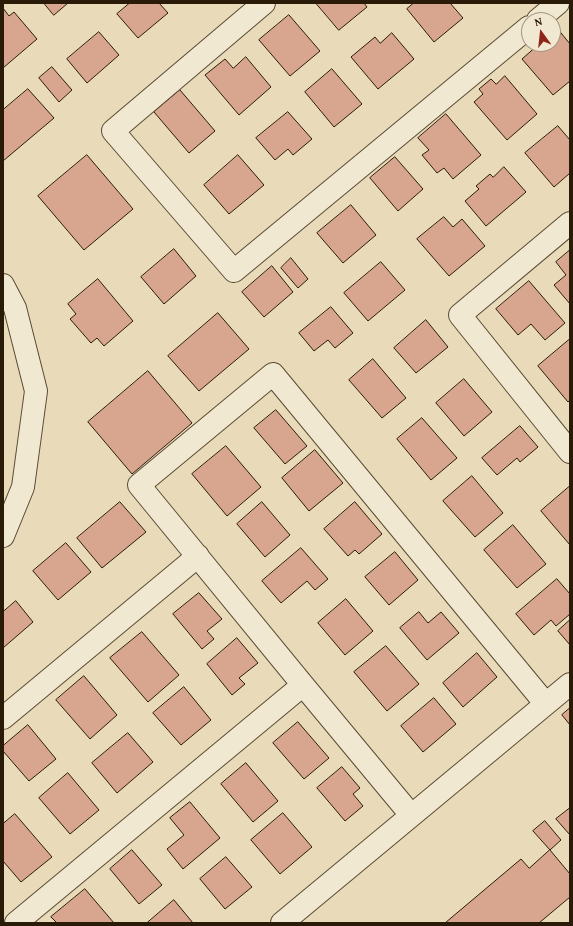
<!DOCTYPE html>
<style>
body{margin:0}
#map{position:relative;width:573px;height:926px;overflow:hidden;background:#e9dbb9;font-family:"Gentium Book Plus",serif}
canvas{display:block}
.frame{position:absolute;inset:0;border:4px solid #2a1b08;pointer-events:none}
.north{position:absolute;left:521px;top:12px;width:40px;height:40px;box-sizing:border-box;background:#f1e8d2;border:1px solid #a19681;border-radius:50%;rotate:345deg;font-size:11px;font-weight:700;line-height:16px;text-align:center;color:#2a1b08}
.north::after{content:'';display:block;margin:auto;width:14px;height:18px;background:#8f2418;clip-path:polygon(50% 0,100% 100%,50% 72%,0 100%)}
</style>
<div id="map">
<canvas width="573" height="926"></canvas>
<div class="frame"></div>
<div class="north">N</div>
</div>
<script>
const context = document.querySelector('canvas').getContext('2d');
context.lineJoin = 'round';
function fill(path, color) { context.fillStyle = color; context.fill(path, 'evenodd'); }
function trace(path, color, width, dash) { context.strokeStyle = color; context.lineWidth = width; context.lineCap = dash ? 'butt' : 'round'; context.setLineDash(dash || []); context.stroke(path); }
const building = new Path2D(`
 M 44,3 L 68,3 L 54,15 Z
 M 130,3 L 159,3 L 168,13 L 138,38 L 117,14 Z
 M 316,3 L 364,3 L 367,7 L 339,30 Z
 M 414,3 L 450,3 L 463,18 L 434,42 L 407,9 Z
 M 3,8 L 9,16 L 14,12 L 37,39 L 3,68 Z
 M 289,15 L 320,51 L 290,76 L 259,40 Z
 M 557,28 L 570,44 L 570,81 L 553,95 L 522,59 L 539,44 L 553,44 L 553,32 Z
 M 99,32 L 119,55 L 87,83 L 67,59 Z
 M 392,33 L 414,59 L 378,89 L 351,57 L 375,37 L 380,43 Z
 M 246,57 L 271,87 L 239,115 L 205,75 L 225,59 L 233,68 Z
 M 52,67 L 72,90 L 59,102 L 39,78 Z
 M 332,69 L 362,104 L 334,127 L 305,92 Z
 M 505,76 L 537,114 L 507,140 L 474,102 L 483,94 L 479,89 L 491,79 L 496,84 Z
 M 28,89 L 54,118 L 3,161 L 3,110 Z
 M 180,90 L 215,131 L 189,153 L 154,112 Z
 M 288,112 L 312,139 L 293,155 L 288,149 L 275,160 L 256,138 Z
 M 446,114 L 481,155 L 453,179 L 444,168 L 437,173 L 422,155 L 429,150 L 418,138 Z
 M 558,126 L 570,140 L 570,173 L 554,187 L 525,153 Z
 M 87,155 L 133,209 L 84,250 L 38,196 Z
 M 238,155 L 264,185 L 229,214 L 204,185 Z
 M 395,157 L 423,189 L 398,211 L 370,178 Z
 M 504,167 L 526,192 L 486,226 L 465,201 L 479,189 L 476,186 L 490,174 L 493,177 Z
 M 351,205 L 376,235 L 343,263 L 317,233 Z
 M 444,217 L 453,227 L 462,219 L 485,246 L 449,276 L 417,239 Z
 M 174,249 L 196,276 L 164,304 L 141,277 Z
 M 569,251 L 570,253 L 570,304 L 554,285 L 566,275 L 556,262 Z
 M 291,258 L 308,279 L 298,288 L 281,268 Z
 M 381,262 L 405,290 L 368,321 L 344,293 Z
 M 272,266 L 293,292 L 264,317 L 242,292 Z
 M 98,279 L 133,321 L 104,346 L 97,338 L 91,343 L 70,319 L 76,314 L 68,304 Z
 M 529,281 L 565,323 L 545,340 L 531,324 L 518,335 L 496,309 Z
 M 331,307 L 353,333 L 335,348 L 328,340 L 314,351 L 299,333 Z
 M 218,313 L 249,349 L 199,391 L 168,356 Z
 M 426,320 L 448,347 L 416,373 L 394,348 Z
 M 570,339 L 570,400 L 568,402 L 538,366 Z
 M 373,359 L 406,398 L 382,418 L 349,380 Z
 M 148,371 L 192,423 L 132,474 L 88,422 Z
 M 464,379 L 492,412 L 464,436 L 436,403 Z
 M 276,410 L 307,446 L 285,464 L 254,428 Z
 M 422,418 L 457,458 L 431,480 L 397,439 Z
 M 520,426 L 538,447 L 520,462 L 517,458 L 497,475 L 482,458 Z
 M 226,446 L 261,487 L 227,516 L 192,474 Z
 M 315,450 L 343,483 L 309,511 L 282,478 Z
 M 472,476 L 503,513 L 475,537 L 443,501 Z
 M 570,486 L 570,545 L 541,511 Z
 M 120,502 L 146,532 L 102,568 L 77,538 Z
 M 262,502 L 290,535 L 265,557 L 237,524 Z
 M 355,502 L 382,534 L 359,554 L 355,550 L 348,556 L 324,529 Z
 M 513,525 L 546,564 L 517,588 L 484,550 Z
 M 66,543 L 91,572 L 58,600 L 33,571 Z
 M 301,548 L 328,579 L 315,590 L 307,581 L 281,603 L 262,581 Z
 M 395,552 L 418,580 L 389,605 L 365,577 Z
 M 557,579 L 570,594 L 570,614 L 556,626 L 551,620 L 534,635 L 516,614 Z
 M 199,593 L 222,619 L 207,631 L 214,639 L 202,649 L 173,614 Z
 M 346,599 L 373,631 L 345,655 L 318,623 Z
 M 16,601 L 33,622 L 3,648 L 3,612 Z
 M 419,612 L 428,623 L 441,612 L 459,633 L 427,660 L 400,628 Z
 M 570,620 L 570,645 L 558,631 Z
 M 142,632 L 179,675 L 148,702 L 110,658 Z
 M 237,638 L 258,663 L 239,678 L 245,684 L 232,695 L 207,664 Z
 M 386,646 L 419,684 L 387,711 L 354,672 Z
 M 477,653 L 497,677 L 463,707 L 443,683 Z
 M 84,676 L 117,715 L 90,739 L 56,700 Z
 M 184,687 L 211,720 L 181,745 L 153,713 Z
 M 434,698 L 456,724 L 423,752 L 401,726 Z
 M 570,708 L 570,725 L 562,715 Z
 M 298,722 L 329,758 L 304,779 L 273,743 Z
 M 28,725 L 56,759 L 29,781 L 3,751 L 3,746 Z
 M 128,733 L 153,762 L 117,793 L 92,763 Z
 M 246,763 L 278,801 L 253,822 L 221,784 Z
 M 342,767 L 360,788 L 353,794 L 363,806 L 345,821 L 317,788 Z
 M 68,773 L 99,810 L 70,834 L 39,798 Z
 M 190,802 L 220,838 L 183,869 L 167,849 L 184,835 L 170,818 Z
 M 570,808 L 570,835 L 556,819 Z
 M 283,813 L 312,847 L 280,874 L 251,840 Z
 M 15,814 L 52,857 L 21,882 L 3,861 L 3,824 Z
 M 545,821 L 561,840 L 550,850 L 533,831 Z
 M 132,850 L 162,885 L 139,904 L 110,869 Z
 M 550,850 L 570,874 L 570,897 L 539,923 L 445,923 L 521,859 L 529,868 Z
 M 226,857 L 252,887 L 225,909 L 200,879 Z
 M 85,889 L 114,923 L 57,923 L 51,917 Z
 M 174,900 L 193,923 L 147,923 Z`);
fill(building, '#d8a68f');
trace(building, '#2a1b08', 1);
const minor = new Path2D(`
 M 264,3 L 113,131 L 234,271 L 529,27
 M 538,20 L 558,3
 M 570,223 L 460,315 L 570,452
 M 3,718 L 198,556
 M 411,815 L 303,685 L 139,485 L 273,374 L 545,703
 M 16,923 L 303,685
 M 282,923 L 570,684`);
const tertiary = new Path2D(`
 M 3,285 L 15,308 L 36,391 L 23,487 L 3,536`);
trace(minor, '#5a4b34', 24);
trace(tertiary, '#5a4b34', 24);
trace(minor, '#f1e8d2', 22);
trace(tertiary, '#f1e8d2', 22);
</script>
